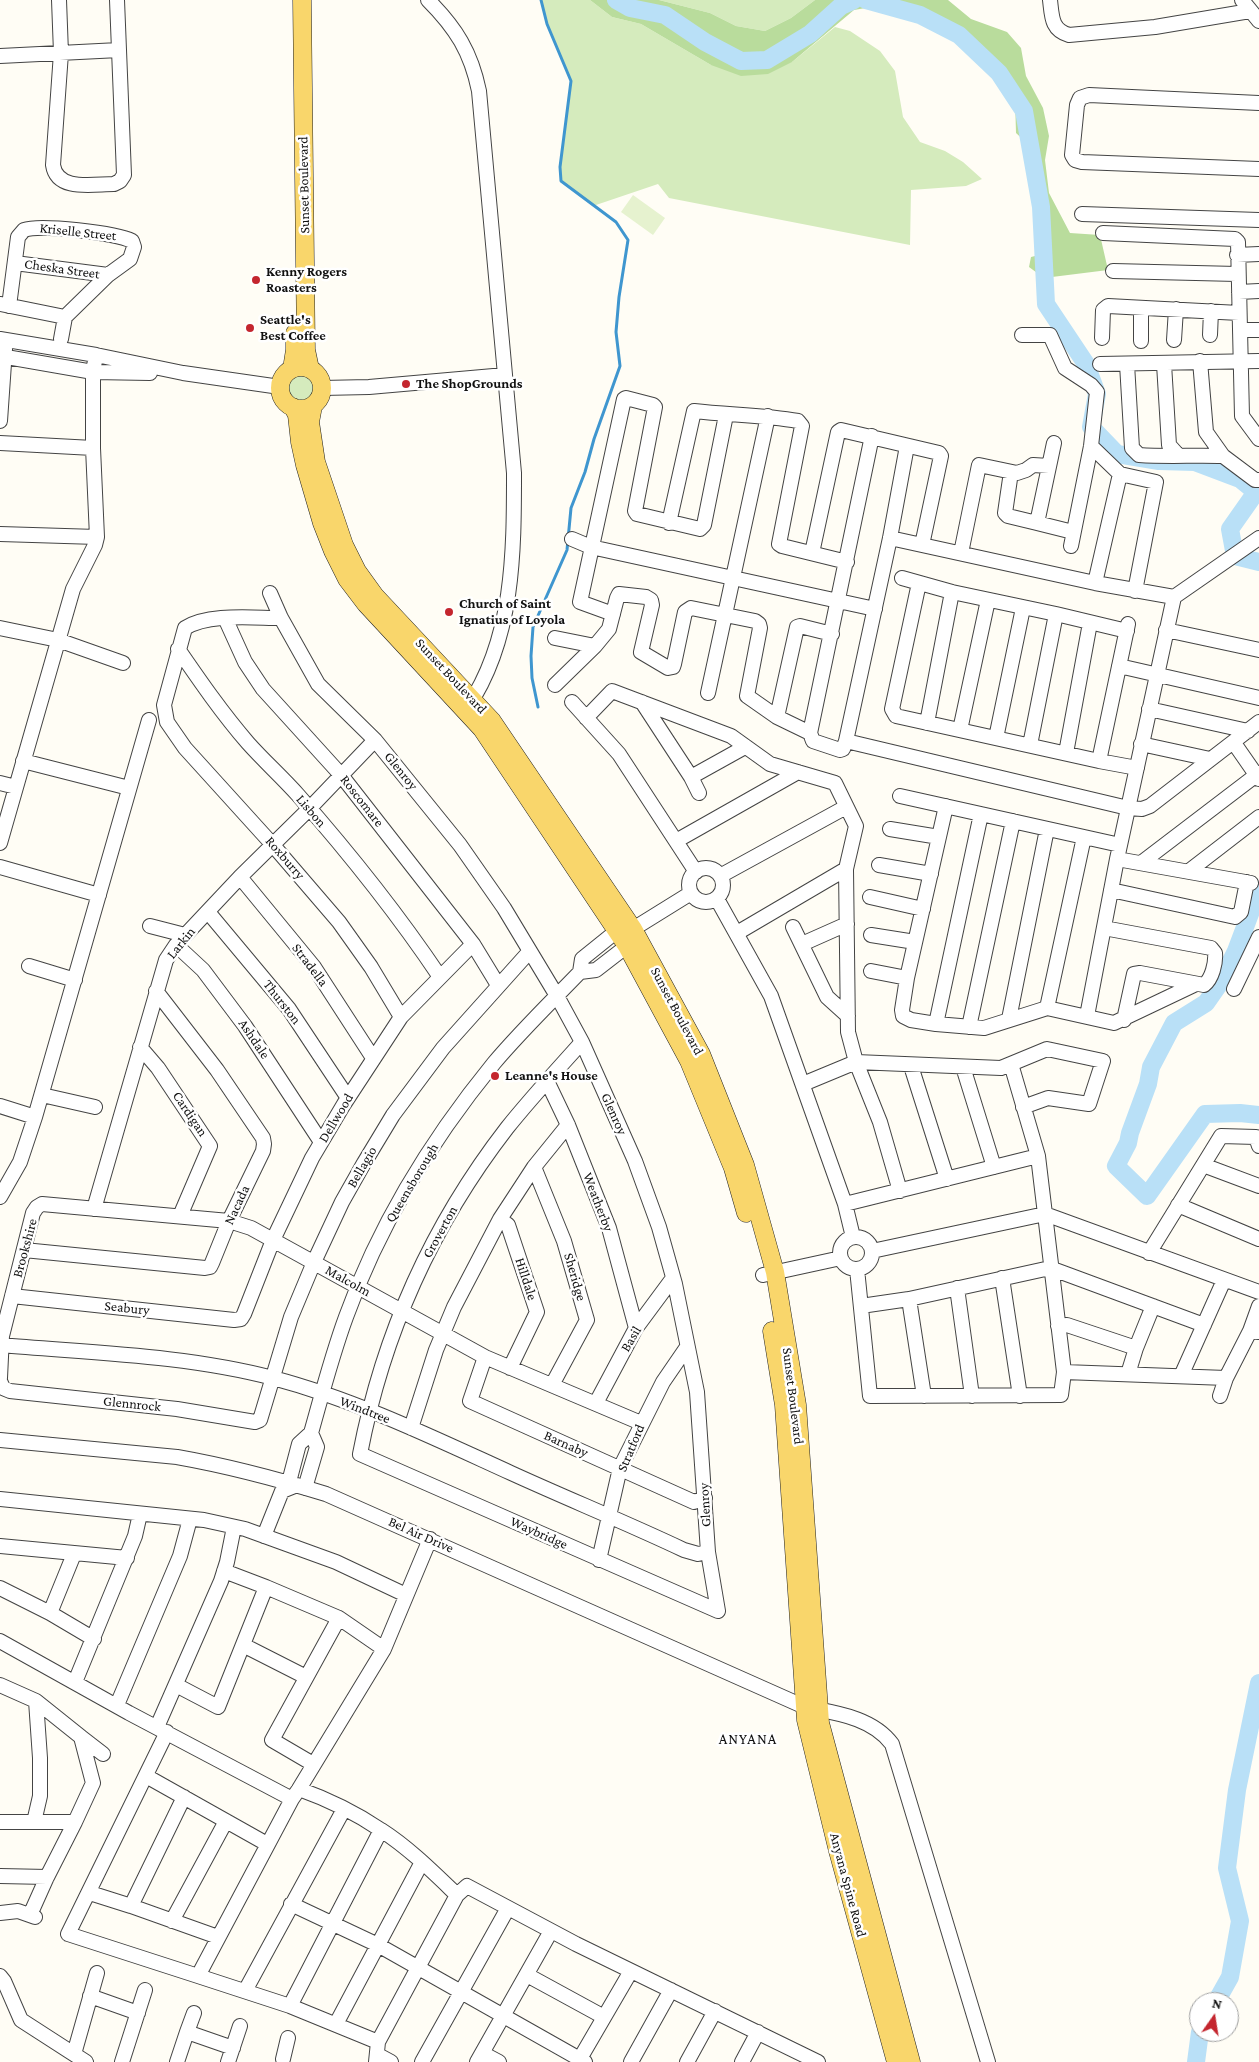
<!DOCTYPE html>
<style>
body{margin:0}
#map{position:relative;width:1259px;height:2062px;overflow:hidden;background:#fffdf5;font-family:"Crimson Pro",serif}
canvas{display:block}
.north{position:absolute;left:1189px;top:1992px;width:50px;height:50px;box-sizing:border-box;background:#fff;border:1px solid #a0a0a0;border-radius:50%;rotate:13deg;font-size:14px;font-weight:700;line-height:20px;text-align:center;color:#111}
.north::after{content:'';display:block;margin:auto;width:18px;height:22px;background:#c4262e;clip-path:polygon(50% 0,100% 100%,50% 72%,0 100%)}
</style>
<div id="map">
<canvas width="1259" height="2062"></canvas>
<div class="north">N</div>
</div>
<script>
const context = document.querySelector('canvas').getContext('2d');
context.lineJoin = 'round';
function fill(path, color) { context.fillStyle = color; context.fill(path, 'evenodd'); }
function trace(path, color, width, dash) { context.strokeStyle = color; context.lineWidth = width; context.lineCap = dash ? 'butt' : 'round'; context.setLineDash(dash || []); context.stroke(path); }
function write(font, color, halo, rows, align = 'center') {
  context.font = font + ' "Crimson Pro",serif'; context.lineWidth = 5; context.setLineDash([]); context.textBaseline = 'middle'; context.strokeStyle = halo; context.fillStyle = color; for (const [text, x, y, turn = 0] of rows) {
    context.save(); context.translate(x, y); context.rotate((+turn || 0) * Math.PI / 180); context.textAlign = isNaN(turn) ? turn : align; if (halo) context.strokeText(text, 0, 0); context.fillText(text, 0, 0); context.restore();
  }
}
fill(new Path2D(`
 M 541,0 L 590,0 L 612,17 L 641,24 L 711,65 L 792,62 L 835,27 L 850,31 L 880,51 L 895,71 L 903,117 L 920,142 L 945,151 L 963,162 L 982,179 L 966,186 L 911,190 L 910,245 L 669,198 L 658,184 L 593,206 L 561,181 L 560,167 L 571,81 L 547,24 Z
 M 659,0 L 815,0 L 791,18 L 765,31 L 736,26 L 710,13 Z
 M288 388a14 14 0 1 1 28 0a14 14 0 1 1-28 0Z`), '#d5ebbd');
fill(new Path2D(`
 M 590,0 L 659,0 L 710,13 L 736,26 L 765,31 L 791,18 L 815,0 L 948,0 L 971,19 L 1007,32 L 1021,48 L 1026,76 L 1043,108 L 1049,136 L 1045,160 L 1049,193 L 1070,233 L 1100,235 L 1108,270 L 1044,278 L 1029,267 L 1031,257 L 1043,254 L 1041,207 L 1030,146 L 1016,133 L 1015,98 L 999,73 L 959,34 L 920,15 L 883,5 L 854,10 L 792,62 L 768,74 L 741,76 L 711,65 L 641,24 L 612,17 Z`), '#b9dc9c');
fill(new Path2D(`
 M 633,195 L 665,218 L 653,235 L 621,212 Z`), '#e6f2cf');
trace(new Path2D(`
 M 538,707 L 532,678 L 531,656 L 533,627 L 567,550 L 571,508 L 585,472 L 594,439 L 620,366 L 616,332 L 619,297 L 628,240 L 616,222 L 561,181 L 560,167 L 571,81 L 547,24 L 541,0`), '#3f96cf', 3);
trace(new Path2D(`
 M 616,0 L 630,8 L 665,15 L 705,42 L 741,61 L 767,60 L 810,34 L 841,6 L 854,0
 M 866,0 L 920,15 L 959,35 L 999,73 L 1024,111 L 1041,207 L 1046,304 L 1086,364 L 1097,394 L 1091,427 L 1117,454 L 1159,461 L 1195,462 L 1240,479 L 1256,492 L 1230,529 L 1235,556 L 1259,562
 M 1259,890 L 1236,951 L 1220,983 L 1206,1003 L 1174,1023 L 1151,1067 L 1148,1084 L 1130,1133 L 1128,1143 L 1116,1166 L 1147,1196 L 1205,1114 L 1240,1113 L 1259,1115
 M 1216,2002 L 1230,1977 L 1240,1921 L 1227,1868 L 1237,1790 L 1259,1683
 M 1196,2062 L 1200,2032`), '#b9e0f7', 18);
const minor = new Path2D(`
 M 59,0 L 61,53 L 53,165 C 57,192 93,184 114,184 L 120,181 L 124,175 L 117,0
 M 428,0 C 456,28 471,52 479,91 L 514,473 C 514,552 514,639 467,708
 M 1050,0 C 1052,16 1051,30 1069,35 L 1155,27 L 1250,11
 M 1242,0 L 1259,21
 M 0,56 L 119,50
 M 1259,103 L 1089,95 L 1080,98 L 1077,105 L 1072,155 L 1075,160 L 1082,162 L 1259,169
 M 1082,214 L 1259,220
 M 1103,233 L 1235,239 L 1238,242 L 1242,416 L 1259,439
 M 1237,255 L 1259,254
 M 15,263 L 108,275
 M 1113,271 L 1237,274
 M 1239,292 L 1259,291
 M 1,304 L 65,317
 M 9,306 L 18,237 L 24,230 C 40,224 116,233 132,241 L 134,247 L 130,259 L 108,275 L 65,317 L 61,339
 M 1240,330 L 1259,330
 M 1022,335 L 1050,335 L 1065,368 L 1091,385 L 1097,392 L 1091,446 L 1071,546
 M 1210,335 L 1211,311
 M 1102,338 L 1103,310 L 1108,306 L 1239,313
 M 0,339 L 96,355 L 183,373 L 280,387
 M 1174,340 L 1176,309
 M 1141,341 L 1141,308
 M 0,356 L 93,372 L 150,373
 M 1200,361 L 1206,432 L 1223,456 L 1255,480 L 1259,480
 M 1100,364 L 1259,361
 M 1127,364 L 1132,448 L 1139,455 C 1167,457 1194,455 1223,456
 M 1164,364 L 1169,445 L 1178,455
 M 322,388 L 369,387 L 505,375
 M 0,421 L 5,349
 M 872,436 L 810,733 L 813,741 L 840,750 L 843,749 L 846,741 L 890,538 L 907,446
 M 0,443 L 93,448
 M 1091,446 L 1120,474 L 1156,482 L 1135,591
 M 1011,472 L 1005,513 L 1008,516 L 1037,523 L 1054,443
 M 669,523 L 694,411 C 729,415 764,415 798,421 L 802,426 L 779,544 L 782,546 L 847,562
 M 1037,523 L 1073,532
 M 0,534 L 97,537
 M 890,538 L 1095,583 L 1174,597
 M 572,539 L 591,547 L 875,609
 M 812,553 L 838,432 L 841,430 L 939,453 L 941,456 L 922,545
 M 961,553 L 979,465 L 1017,473 L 1026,470 L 1033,465 L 1049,466
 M 902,578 L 952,592 L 1056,614 L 1127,631
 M 919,583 L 892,709 L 896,716 L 1099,761 L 1137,768
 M 1095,583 L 1120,474
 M 270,593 L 281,618 L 318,684 L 375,740 L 460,845 L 504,908 L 557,996 L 582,1042 L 635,1161 L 659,1227 L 675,1284 L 697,1392 L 708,1552 L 718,1611
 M 613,614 L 580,602 L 624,399 L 626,398 L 653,405 L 655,407 L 635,511 L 637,514 L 700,529 L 704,525 L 726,415
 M 225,618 L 245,662 L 263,689 L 341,775 L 473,944 L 498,985
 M 281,618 C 253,618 208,613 185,628 L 164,705 L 167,722 L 185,748 L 272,844 L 339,922 L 371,967 L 401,1017
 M 0,628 L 58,640 L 123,663
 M 1166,630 L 1259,650
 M 555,638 L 595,646
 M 178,649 C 200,681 222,713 248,743 C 264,761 282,777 298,795 C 349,853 397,913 440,977
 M 1119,666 L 1259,698
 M 555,685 L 595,646 L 609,629 L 617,598 L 619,594 L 646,597 L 651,600 L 652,605 L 641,652 L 668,668 L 673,667 L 674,664 L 685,612 L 691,608 L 755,621 L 759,624 L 760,628 L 747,696 L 777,717 L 810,733
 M 708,693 L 768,416
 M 572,702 L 619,754 L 696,872
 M 642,702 L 691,777 L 699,793
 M 1149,709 L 1248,731
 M 777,717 L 797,627 L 800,626 L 832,634
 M 586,718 L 612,691 L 731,736 L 770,764 L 835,783 L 856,826 L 846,869 L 848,1032 L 856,1062 L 880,1122 L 900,1191
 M 927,723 L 952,592
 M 960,730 L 988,600
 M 996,738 L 1023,608
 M 846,741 L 1128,808 L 1142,809 L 1150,806 L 1259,722
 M 1234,743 L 1259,779
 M 1141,744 L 1210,759
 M 1030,745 L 1056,614
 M 1066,753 L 1090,623
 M 23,761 L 129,788
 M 1099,761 L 1128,624
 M 691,777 L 745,747
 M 0,783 L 16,787
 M 900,796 L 1120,845
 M 946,806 L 907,978 L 902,1010 L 903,1016 L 911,1020 L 936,1024 L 984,1028 L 1047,1008 L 1114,1023 L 1196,984
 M 890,829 L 939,837
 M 676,841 L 798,772
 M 0,843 L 73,589 L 95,545 L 97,537 L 93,448 L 93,372 L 96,355
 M 1117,859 L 1251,883
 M 1141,863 L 1259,773
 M 879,865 L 931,874
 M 0,867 L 99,895
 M689 885a17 17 0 1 1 34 0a17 17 0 1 1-34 0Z
 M 1189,871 L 1259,817
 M 720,876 L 846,807
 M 240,877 L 314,967 L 373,1058
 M 1111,890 L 1235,917 L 1241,912 L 1247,882
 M 870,897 L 923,909
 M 717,899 L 771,996 L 845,1204 L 853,1237
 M 208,912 L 289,1009 L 348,1098
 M 150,926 L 185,935
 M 793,927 L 827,997 L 848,1016
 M 1104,928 L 1211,948 L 1215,953 C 1216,963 1212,979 1204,985 L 1140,973 L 1134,974 L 1124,1020
 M 737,933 L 846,869
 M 871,935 L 915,942
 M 802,944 L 847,924
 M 176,945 L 203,970 L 245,1026 L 321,1142
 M 29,966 L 75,980
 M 871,971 L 907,978
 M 580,972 L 582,959 L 618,930 L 633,929 L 691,893
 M 580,972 L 596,970 L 627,946 L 630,938
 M 1234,989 L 1259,937
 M 1047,1008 L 1084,837
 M 1087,1016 L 1117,859 L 1174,597 L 1259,538
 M 1009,1019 L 1047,829
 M 936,1024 L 981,814
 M 969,1027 L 1013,821
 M 582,1042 C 557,1070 531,1098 507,1128 C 432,1225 383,1334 360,1454 L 718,1611
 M 140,1047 L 158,1068 L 210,1146 L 180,1216
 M 911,1066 L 947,1179
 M 963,1067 L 994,1167
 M 547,1081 L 568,1125 L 609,1228 L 636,1328
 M 803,1084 L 856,1062 L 1001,1068 L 1047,1049 L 1103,1061 L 1089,1104 L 1048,1098 L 1023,1107
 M 42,1095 L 95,1107
 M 0,1106 L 35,1117
 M 1203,1165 L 1259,1186
 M 534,1167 L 564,1241 L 587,1320 L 552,1385
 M 0,1197 L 20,1162 L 35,1117 L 149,720
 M 845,1204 L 1038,1156
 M 1178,1205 L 1259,1239
 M 94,1209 L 166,960 L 176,945 L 240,877 L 309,809 L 375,740
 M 500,1219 L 508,1225 L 537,1312 L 510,1368
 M840 1253a16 16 0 1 1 32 0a16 16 0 1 1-32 0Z
 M 24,1250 L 205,1268 L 210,1267 L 212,1263 L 229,1221 L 263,1151 L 264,1144 L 263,1138 L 217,1070 L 156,991
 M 872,1251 L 1045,1214 L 1259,1292
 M 1149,1253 L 1221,1136 L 1256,1137 L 1259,1146
 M 857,1269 L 870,1396 L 1061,1395 L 1064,1372 L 1038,1156 L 1011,1064
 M 763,1275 L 841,1258
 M 1002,1278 L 1020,1396
 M 957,1288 L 972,1396
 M 12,1296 L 234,1320 L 241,1319 L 244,1314 L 273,1240 L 312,1158 L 344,1104 L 401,1017 L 473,944
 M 909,1299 L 924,1396
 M 861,1306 L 909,1299 L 1050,1268 L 1204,1325
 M 1058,1326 L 1067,1325 L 1136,1348
 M 1250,1331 L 1259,1306
 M 0,1345 C 91,1353 185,1355 273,1378 C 356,1400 434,1438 511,1473 C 568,1499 627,1523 684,1550 L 698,1554 L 708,1552
 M 485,1357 L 470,1401 L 694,1502 L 705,1498
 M 1064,1372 L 1226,1378 L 1250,1331 L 1259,1332
 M 1128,1374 L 1136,1348 L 1153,1306
 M 1181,1376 L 1224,1280
 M 0,1378 L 2,1336 L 33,1213 L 37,1207 L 42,1204 L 229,1221 L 251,1228 L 485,1357 L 641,1423
 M 0,1381 L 3,1388 L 10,1391 L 177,1409 L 255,1422 L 260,1420 L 291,1317 L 314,1262 L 342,1202 L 364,1163 L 393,1115 L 443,1048 L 529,952
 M 1220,1396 L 1226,1378
 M 596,1403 L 636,1328 L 673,1278
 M 411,1428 L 436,1350 L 454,1307 L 500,1219 L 534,1167 L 568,1125
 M 311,1433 C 322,1394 332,1355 346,1317 C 379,1225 432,1139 494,1063 C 521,1031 551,1002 580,972
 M 0,1440 L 177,1457 C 228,1466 277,1479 326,1494 L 805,1707 C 835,1713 872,1717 892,1744 L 988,2062
 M 289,1482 L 299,1444 L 311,1433
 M 305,1488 L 317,1447 L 311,1433
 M 0,1499 L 204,1520 L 245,1529 L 336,1562 L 406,1595
 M 264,1536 L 282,1491 L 297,1485
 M 0,1546 L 127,1558
 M 599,1560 L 620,1468 L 663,1382 L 687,1347
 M 266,1587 L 339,1618 L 272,1740 L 313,1764
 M 0,1588 L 50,1613 L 94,1639
 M 50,1613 L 74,1554
 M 339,1618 L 384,1649
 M 0,1641 L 129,1713 L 292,1799 L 299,1789 C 327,1799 356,1813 381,1830 C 409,1848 433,1872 457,1895 L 467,1886 L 576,1944 L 818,2062
 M 243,1645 L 306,1677
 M 75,1682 L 135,1536 L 140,1514
 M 0,1685 L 36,1701 L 81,1737 L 93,1783 L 75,1822
 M 176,1685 L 218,1707 L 266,1587 L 224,1571
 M 117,1705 L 180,1556 L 190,1519
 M 157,1727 L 221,1581 L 227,1562 L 234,1527
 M 167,1732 L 68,1934 L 198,1976 L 292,1799
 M 81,1737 L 103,1754
 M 146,1776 L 267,1844
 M 299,1789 L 384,1649 L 430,1539
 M 0,1822 L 75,1822 L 47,1877 L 0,1876
 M 34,1822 L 40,1796 L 40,1758 L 36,1701
 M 90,1893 L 131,1906 L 218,1937
 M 291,1904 L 378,1945 L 585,2062
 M 131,1906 L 184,1797
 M 0,1913 L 18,1911 L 35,1917
 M 30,1915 L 47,1877
 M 172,1921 L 226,1821
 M 527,1975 L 604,2017
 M 0,1976 L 4,1981 L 21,2020 L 86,2062
 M 198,1976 L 290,2006 L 378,2042 L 376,2062
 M 245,1991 L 344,1809
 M 90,1996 L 138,2013
 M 290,2006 L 381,1830
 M 336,2024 L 422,1862
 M 187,2032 L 194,2013
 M 378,2042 L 457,1895
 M 482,2053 L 499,2062
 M 74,2054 L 97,1973
 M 378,2055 L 391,2062
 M 283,2059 L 288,2038
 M 122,2062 L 145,1990
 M 177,2062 L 187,2032 L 233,2048
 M 228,2062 L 240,2026
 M 422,2062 L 508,1908
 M 477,2062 L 551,1931
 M 578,2062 L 631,1971
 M 631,2062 L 671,1990
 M 687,2062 L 715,2011
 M 742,2062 L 758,2032`);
const major = new Path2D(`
 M 302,0 L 306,350 L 310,369
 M280 388a21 21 0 1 1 42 0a21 21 0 1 1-42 0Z
 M 292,369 L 295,350 L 295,333
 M 313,406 L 310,422 L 316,462 L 344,545 L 357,571 L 375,596 L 492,721 L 633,929 L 701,1054 L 745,1165 L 775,1272 L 797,1405 L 820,1723 L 911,2062
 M 293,407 L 297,415 L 300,442 L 305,465 L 322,523 L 333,551 L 347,579 L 366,604 L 482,729 L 627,946 L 689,1061 L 733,1168 L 746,1213
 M 772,1331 L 784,1405 L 806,1720 L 838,1851 L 896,2062`);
trace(minor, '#444', 16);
trace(major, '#222', 19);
trace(minor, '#fff', 14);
trace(major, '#f9d66b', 18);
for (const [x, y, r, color] of [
 [256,280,5,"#c4262e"],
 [250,328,5,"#c4262e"],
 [406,384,5,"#c4262e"],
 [449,612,5,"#c4262e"],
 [495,1076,5,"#c4262e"]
]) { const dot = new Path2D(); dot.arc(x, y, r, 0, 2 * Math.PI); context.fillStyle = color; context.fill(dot); trace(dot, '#fff', 2); }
write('14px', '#111', '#fff', [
 ["Sunset Boulevard",304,185,-91],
 ["Kriselle Street",78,232,6],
 ["Cheska Street",62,269,8],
 ["Sunset Boulevard",451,676,47],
 ["Glenroy",401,771,51],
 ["Roscomare",362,801,52],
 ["Lisbon",311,811,49],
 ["Roxburry",285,858,49],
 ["Larkin",181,943,-51],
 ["Stradella",310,965,53],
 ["Thurston",282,1002,52],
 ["Sunset Boulevard",677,1011,62],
 ["Ashdale",254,1039,56],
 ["Cardigan",190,1114,56],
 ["Glenroy",614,1114,66],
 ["Dellwood",336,1118,-59],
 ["Bellagio",362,1167,-60],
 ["Queensborough",412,1183,-59],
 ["Weatherby",598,1202,69],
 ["Nacada",237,1205,-65],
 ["Groverton",440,1232,-61],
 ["Brookshire",25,1248,-75],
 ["Sheridge",575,1277,74],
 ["Hilldale",526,1279,72],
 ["Malcolm",348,1281,29],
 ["Seabury",127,1308,6],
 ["Basil",631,1339,-60],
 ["Sunset Boulevard",793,1396,83],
 ["Glennrock",132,1404,6],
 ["Windtree",365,1410,21],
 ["Barnaby",566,1444,24],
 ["Stratford",631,1448,-67],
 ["Glenroy",705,1505,-93],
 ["Waybridge",539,1533,24],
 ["Bel Air Drive",421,1535,24],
 ["Anyana Spine Road",848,1885,75]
]);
write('bold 14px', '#111', '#fff', [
 ["Kenny Rogers",266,272],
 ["Roasters",266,288],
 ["Seattle's",260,320],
 ["Best Coffee",260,336],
 ["The ShopGrounds",416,384],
 ["Church of Saint",459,604],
 ["Ignatius of Loyola",459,620],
 ["Leanne's House",505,1076]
], 'left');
context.letterSpacing = '1px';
write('15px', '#111', '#fff', [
 ["ANYANA",748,1739]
]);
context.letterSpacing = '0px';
</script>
